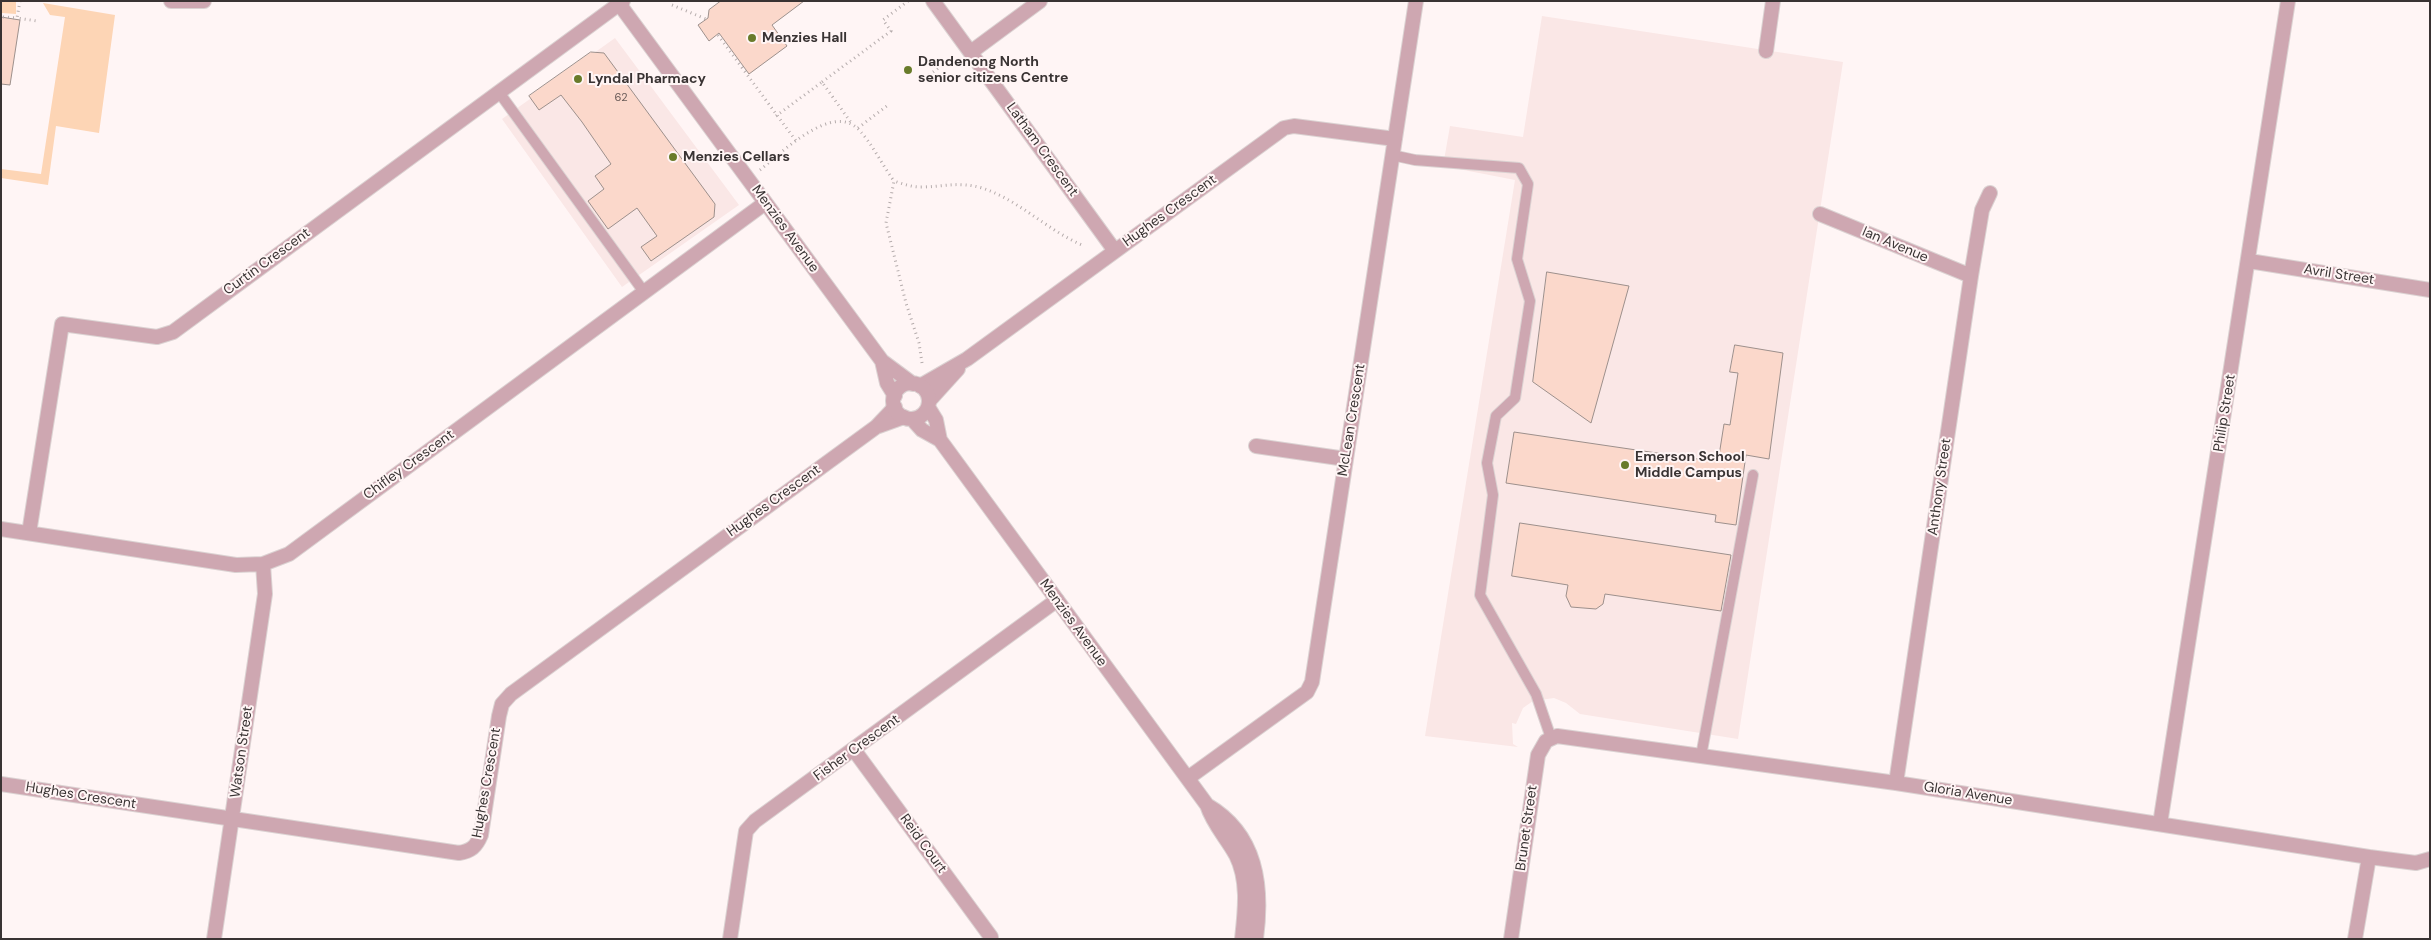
<!DOCTYPE html>
<style>
body{margin:0}
#map{position:relative;width:2431px;height:940px;overflow:hidden;background:#fff5f5;font-family:"DM Sans",sans-serif}
canvas{display:block}
.frame{position:absolute;inset:0;border:2px solid #393333;pointer-events:none}
</style>
<div id="map">
<canvas width="2431" height="940"></canvas>
<div class="frame"></div>
</div>
<script>
const context = document.querySelector('canvas').getContext('2d');
context.lineJoin = 'round';
function fill(path, color) { context.fillStyle = color; context.fill(path, 'evenodd'); }
function trace(path, color, width, dash) { context.strokeStyle = color; context.lineWidth = width; context.lineCap = dash ? 'butt' : 'round'; context.setLineDash(dash || []); context.stroke(path); }
function write(font, color, halo, rows, align = 'center') {
  context.font = font + ' "DM Sans",sans-serif'; context.lineWidth = 4; context.setLineDash([]); context.textBaseline = 'middle'; context.strokeStyle = halo; context.fillStyle = color; for (const [text, x, y, turn = 0] of rows) {
    context.save(); context.translate(x, y); context.rotate((+turn || 0) * Math.PI / 180); context.textAlign = isNaN(turn) ? turn : align; if (halo) context.strokeText(text, 0, 0); context.fillText(text, 0, 0); context.restore();
  }
}
fill(new Path2D(`
 M 1542,16 L 1843,62 L 1738,739 L 1580,714 L 1566,703 L 1554,698 L 1533,701 L 1523,708 L 1516,724 L 1512,723 L 1513,744 L 1518,747 L 1425,736 L 1515,180 L 1443,166 L 1450,126 L 1523,137 Z
 M 615,38 L 739,205 L 622,287 L 502,119 Z`), '#fae7e6');
fill(new Path2D(`
 M 1,1 L 16,1 L 16,14 L 2,13 L 1,15 Z
 M 43,3 L 115,15 L 99,133 L 56,126 L 48,185 L 1,178 L 1,169 L 41,174 L 65,17 L 50,15 Z`), '#fdd5b5');
const building = new Path2D(`
 M 721,1 L 804,1 L 772,25 L 787,46 L 749,74 L 719,33 L 709,41 L 698,25 L 708,18 L 709,10 Z
 M 1,17 L 20,20 L 10,85 L 1,84 Z
 M 591,52 L 604,53 L 715,204 L 714,217 L 651,261 L 641,247 L 657,236 L 637,208 L 608,229 L 588,201 L 604,189 L 595,176 L 611,164 L 582,122 L 561,95 L 539,110 L 529,96 Z
 M 1547,272 L 1629,286 L 1591,423 L 1533,382 Z
 M 1735,345 L 1783,353 L 1769,459 L 1746,455 L 1736,525 L 1715,522 L 1716,515 L 1506,483 L 1514,432 L 1718,462 L 1724,424 L 1730,425 L 1738,373 L 1730,372 Z
 M 1520,523 L 1731,555 L 1721,611 L 1605,594 L 1603,604 L 1596,609 L 1571,607 L 1566,596 L 1568,585 L 1512,576 Z`);
fill(building, '#fbd8cb');
trace(building, '#9d908c', 1);
const service = new Path2D(`
 M 498,91 L 644,292
 M 1392,155 L 1415,160 L 1519,168 L 1528,184 L 1517,259 L 1530,301 L 1515,398 L 1496,416 L 1487,463 L 1493,495 L 1480,595 L 1536,694 L 1551,738
 M 1701,756 L 1753,475`);
const minor = new Path2D(`
 M 171,1 L 204,1
 M 933,1 L 1115,251
 M 1766,51 L 1773,1
 M 971,52 L 1040,1
 M 1820,214 L 1971,276
 M 2249,261 L 2430,290
 M 920,386 L 967,359 L 1284,128 L 1294,126 L 1395,139
 M 929,401 L 958,369
 M 879,426 L 904,417
 M 1256,446 L 1346,459
 M 1,529 L 236,565 L 263,564 L 289,554 L 765,203
 M 29,533 L 62,324 L 157,337 L 173,332 L 623,1
 M 854,750 L 991,937
 M 1188,778 L 1307,692 L 1312,682 L 1416,1
 M 1896,783 L 1971,276 L 1982,210 L 1990,193
 M 1,784 L 459,853 C 471,851 476,847 481,835 L 499,716 L 502,704 L 511,694 L 876,427 L 895,407
 M 2160,824 L 2288,1
 M 214,939 L 265,594 L 263,564
 M 730,939 L 746,831 L 755,821 L 1057,600
 M 1511,939 L 1538,755 L 1546,741 L 1557,736 L 1896,783 L 2369,857
 M 2355,939 L 2369,857 L 2416,863 L 2430,859`);
const tertiary = new Path2D(`
 M 617,1 L 882,361 L 913,384
 M 882,361 L 887,383 L 895,396
 M893 401a18 18 0 1 1 36 0a18 18 0 1 1-36 0Z
 M 928,407 L 936,420 L 940,440 L 1207,805 C 1213,824 1226,837 1236,855 C 1249,881 1245,911 1242,939
 M 912,419 L 922,430 L 940,440
 M 1207,805 C 1257,834 1263,886 1256,939`);
trace(service, '#dbd2d2', 12);
trace(minor, '#dbd2d2', 16);
trace(tertiary, '#dbd2d2', 16);
trace(new Path2D(`
 M 20,1 L 17,18 L 37,21
 M 672,5 L 706,19
 M 3,17 L 17,18
 M 718,35 L 796,141
 M 929,75 L 951,59
 M 822,82 L 891,31 L 883,20 L 908,1
 M 776,116 L 822,82 L 852,124
 M 858,128 L 888,105
 M 760,170 C 780,154 833,101 859,130 C 872,143 882,165 894,181
 M 922,363 L 919,343 L 906,303 L 886,223 L 894,181 C 903,184 911,187 921,187 C 943,187 958,181 982,188 C 1019,200 1047,230 1082,245`), '#b5acac', 3, [1, 4]);
trace(service, '#cea7b1', 10);
trace(minor, '#cea7b1', 14);
trace(tertiary, '#cea7b1', 14);
for (const [x, y, r, color] of [
 [752,38,5,"#697b2a"],
 [908,70,5,"#697b2a"],
 [578,79,5,"#697b2a"],
 [673,157,5,"#697b2a"],
 [1625,465,5,"#697b2a"]
]) { const dot = new Path2D(); dot.arc(x, y, r, 0, 2 * Math.PI); context.fillStyle = color; context.fill(dot); trace(dot, '#fff5f5', 2); }
write('11px', '#6a5c59', null, [
 ["62",621,98]
]);
write('bold 14px', '#393333', '#fff5f5', [
 ["Menzies Hall",762,38],
 ["Dandenong North",918,62],
 ["senior citizens Centre",918,78],
 ["Lyndal Pharmacy",588,79],
 ["Menzies Cellars",683,157],
 ["Emerson School",1635,457],
 ["Middle Campus",1635,473]
], 'left');
write('14px', '#393333', '#fff5f5', [
 ["Latham Crescent",1042,150,54],
 ["Hughes Crescent",1170,211,-36],
 ["Menzies Avenue",785,229,54],
 ["Ian Avenue",1895,245,23],
 ["Curtin Crescent",267,262,-36],
 ["Avril Street",2339,275,9],
 ["Philip Street",2225,413,-81],
 ["McLean Crescent",1352,420,-81],
 ["Chifley Crescent",409,465,-36],
 ["Anthony Street",1940,487,-82],
 ["Hughes Crescent",774,501,-36],
 ["Menzies Avenue",1073,623,54],
 ["Fisher Crescent",857,748,-36],
 ["Watson Street",242,752,-82],
 ["Hughes Crescent",487,783,-80],
 ["Gloria Avenue",1968,794,9],
 ["Hughes Crescent",81,796,9],
 ["Brunet Street",1527,828,-82],
 ["Reid Court",923,844,54]
]);
</script>
